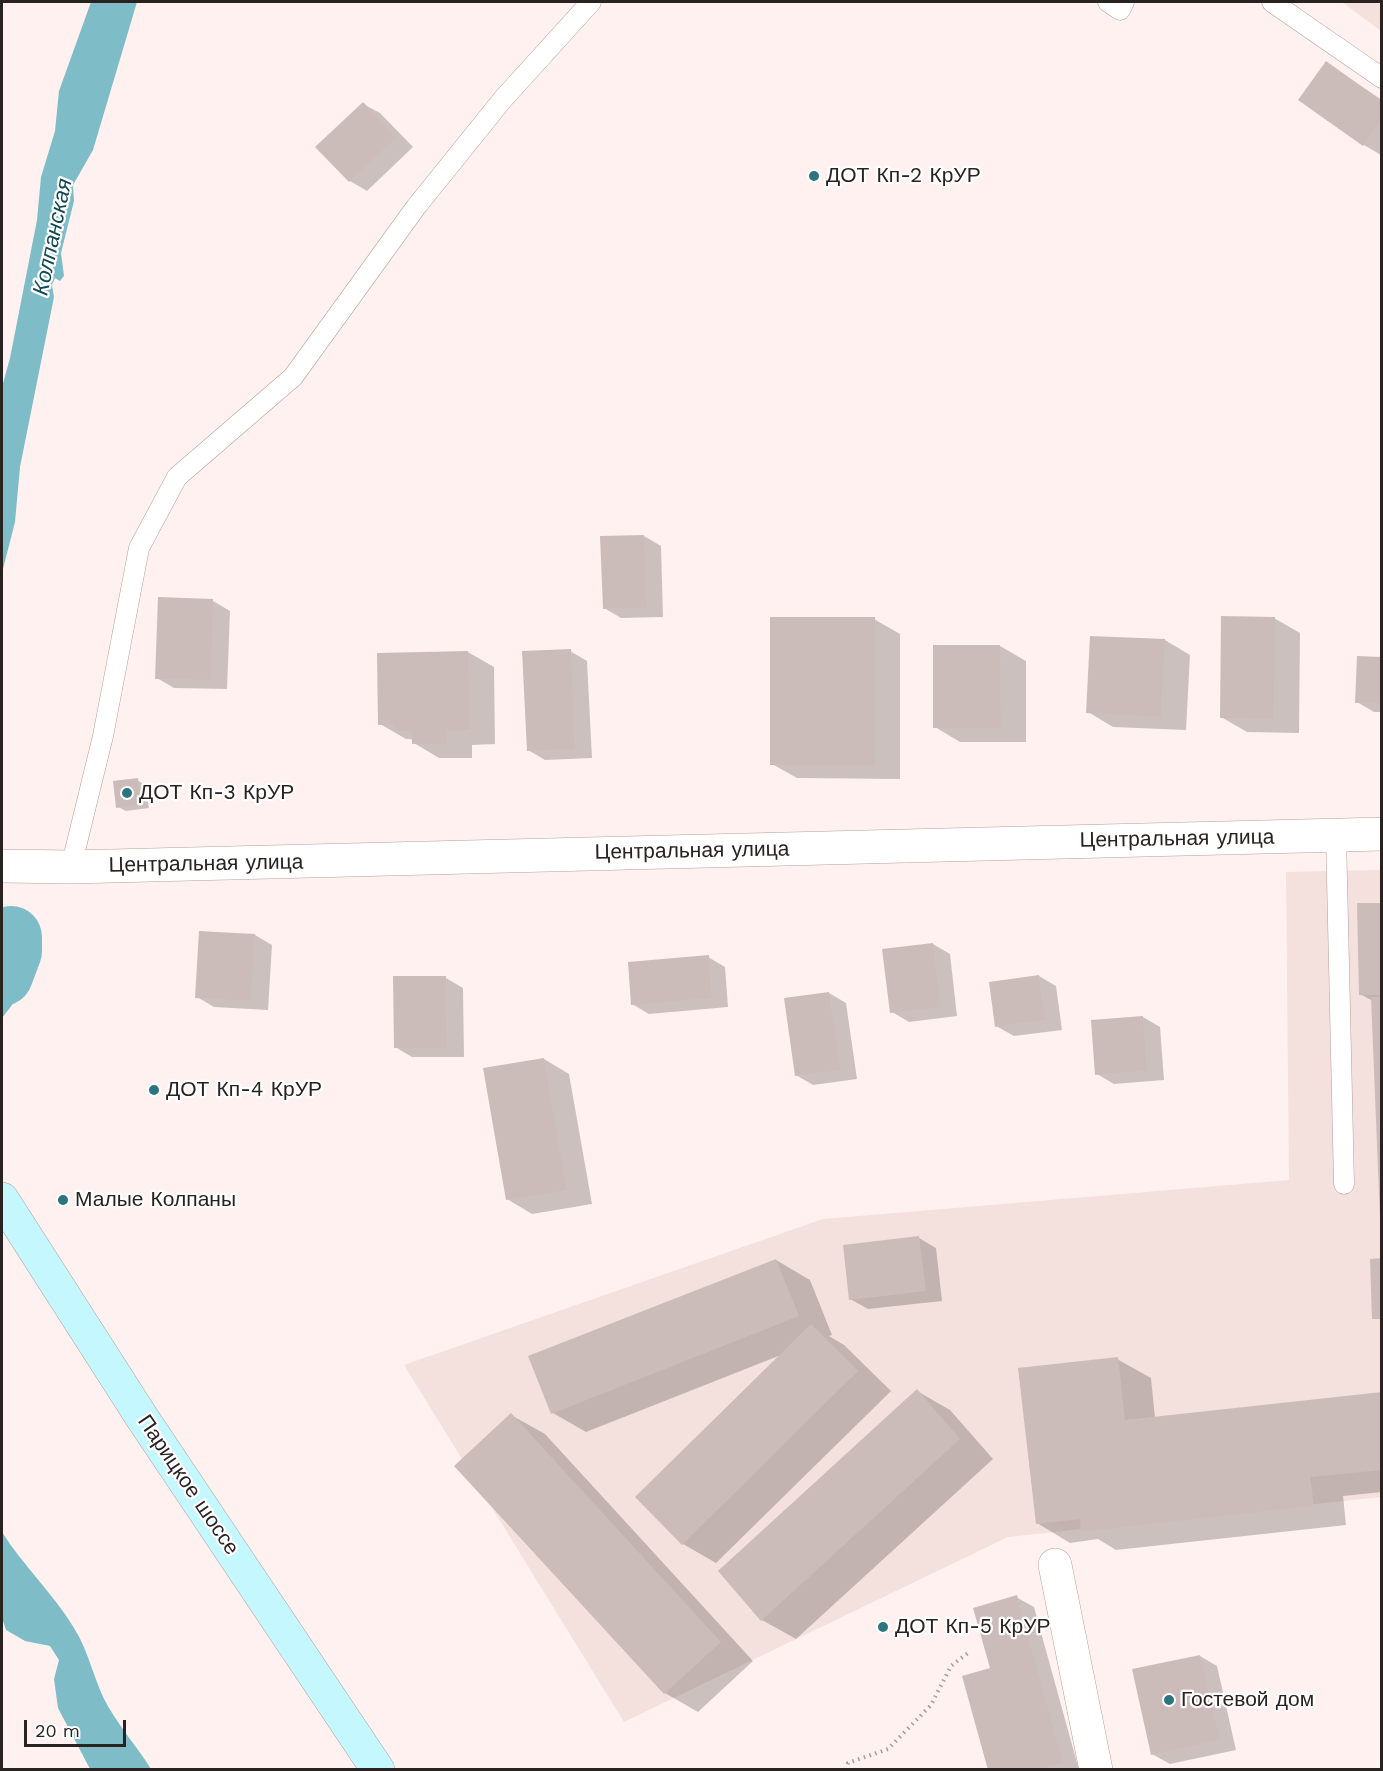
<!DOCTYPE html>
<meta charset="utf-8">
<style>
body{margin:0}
#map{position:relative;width:1383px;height:1771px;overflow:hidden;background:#fff1ef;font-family:"Work Sans",sans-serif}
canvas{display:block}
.frame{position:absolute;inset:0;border:3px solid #282221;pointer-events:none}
.scale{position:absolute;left:24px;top:1720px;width:102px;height:27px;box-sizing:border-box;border:3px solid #282221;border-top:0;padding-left:8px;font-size:18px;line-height:21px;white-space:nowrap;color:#282221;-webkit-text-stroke:4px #fff;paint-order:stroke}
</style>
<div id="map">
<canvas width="1383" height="1771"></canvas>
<div class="frame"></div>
<div class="scale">20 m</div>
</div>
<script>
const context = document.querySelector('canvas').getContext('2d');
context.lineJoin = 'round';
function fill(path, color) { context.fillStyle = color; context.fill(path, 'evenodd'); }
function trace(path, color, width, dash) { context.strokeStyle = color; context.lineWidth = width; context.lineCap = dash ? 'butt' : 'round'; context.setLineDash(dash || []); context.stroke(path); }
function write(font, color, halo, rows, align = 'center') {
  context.font = font + ' "Work Sans",sans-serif'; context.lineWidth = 4.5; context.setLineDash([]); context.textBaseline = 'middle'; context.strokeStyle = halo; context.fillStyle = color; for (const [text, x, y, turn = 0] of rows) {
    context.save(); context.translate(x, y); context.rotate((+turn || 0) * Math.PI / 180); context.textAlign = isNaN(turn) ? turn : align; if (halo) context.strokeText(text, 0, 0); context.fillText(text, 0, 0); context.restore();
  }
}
fill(new Path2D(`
 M 1342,2 L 1381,2 L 1381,31 Z
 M 1381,870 L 1381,1497 L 1008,1537 L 624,1722 L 404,1365 L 823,1219 L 1289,1180 L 1286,872 Z`), '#f4e0dc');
fill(new Path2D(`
 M 91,2 L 137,2 L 93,150 L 73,185 L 74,201 L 61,253 L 64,276 L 60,281 L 55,278 L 52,285 L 54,297 L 20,467 L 15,522 L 2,573 L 2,387 L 10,358 L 37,220 L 41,177 L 55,131 L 59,91 Z
 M 2,939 L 18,941 C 29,980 27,987 2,1018 Z
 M 2,1532 C 23,1566 54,1594 74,1628 C 90,1653 94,1683 109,1708 C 122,1730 138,1748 151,1769 L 90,1769 L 58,1708 L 54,1679 L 59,1660 L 50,1646 L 25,1641 L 6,1630 L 2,1618 Z`), '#7ebdc8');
fill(new Path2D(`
 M 1326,63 L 1382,100 L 1381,155 L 1364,145 Z
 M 363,104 L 380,113 L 413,147 L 367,191 L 350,181 L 318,147 Z
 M 644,536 L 661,546 L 663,617 L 621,618 L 604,608 Z
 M 159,599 L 213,601 L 230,611 L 227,689 L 174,688 L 157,678 Z
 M 1274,618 L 1300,633 L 1299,733 L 1247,732 L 1221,717 Z
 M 874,619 L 900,634 L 900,779 L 797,778 L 772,764 Z
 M 1165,640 L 1190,655 L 1186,730 L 1113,727 L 1088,712 Z
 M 1000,646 L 1026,661 L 1026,742 L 960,742 L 935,727 Z
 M 570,651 L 587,661 L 592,758 L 545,760 L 528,750 Z
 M 468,652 L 494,667 L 495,744 L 472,745 L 472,758 L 439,758 L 414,743 L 411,739 L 406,739 L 380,724 L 378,654 Z
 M 1382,658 L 1382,712 L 1374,712 L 1357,702 Z
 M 137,780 L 145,785 L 149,808 L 126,811 L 118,807 Z
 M 1382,905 L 1382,1229 L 1373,1001 L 1360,994 Z
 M 255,935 L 272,945 L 268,1010 L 214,1007 L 197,997 Z
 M 933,944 L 950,954 L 957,1016 L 909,1022 L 892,1012 Z
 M 708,957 L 725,967 L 728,1007 L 649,1014 L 632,1004 Z
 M 1039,976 L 1056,986 L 1062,1030 L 1014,1036 L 996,1026 Z
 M 394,978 L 446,978 L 463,988 L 464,1057 L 412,1057 L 395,1047 Z
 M 829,993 L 846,1003 L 857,1079 L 813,1085 L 796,1075 Z
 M 1143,1017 L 1160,1027 L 1164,1080 L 1114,1084 L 1097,1074 Z
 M 544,1059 L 569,1074 L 592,1204 L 532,1214 L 507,1199 Z
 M 919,1238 L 936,1248 L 942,1301 L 868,1309 L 850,1299 Z
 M 776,1260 L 810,1280 L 832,1335 L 829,1336 L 844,1345 L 891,1391 L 716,1563 L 683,1544 L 781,1355 L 586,1432 L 553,1413 Z
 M 1117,1359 L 1151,1378 L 1155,1418 L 1382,1393 L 1382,1492 L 1343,1496 L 1346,1525 L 1116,1550 L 1098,1539 L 1070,1543 L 1037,1523 Z
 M 917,1391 L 950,1410 L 993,1459 L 796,1639 L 762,1620 Z
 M 511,1415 L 545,1434 L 753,1661 L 698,1712 L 665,1693 Z
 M 1016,1597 L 1034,1607 L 1079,1770 L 990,1770 L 991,1669 Z
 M 1200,1656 L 1217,1666 L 1236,1750 L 1170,1764 L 1152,1754 Z`), '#0003');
trace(new Path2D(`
 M 2,975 L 11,951 L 11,937`), '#7ebdc8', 62);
fill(new Path2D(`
 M 1326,61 L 1382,101 L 1382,120 L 1363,146 L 1298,100 Z
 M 363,102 L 397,137 L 349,182 L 315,147 Z
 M 644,535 L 647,608 L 603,609 L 600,536 Z
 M 158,597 L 213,599 L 211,680 L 155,679 Z
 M 1221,616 L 1275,617 L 1274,719 L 1220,718 Z
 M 770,617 L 875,617 L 875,765 L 770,765 Z
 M 1090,636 L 1165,639 L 1161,717 L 1086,713 Z
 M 933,645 L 1000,645 L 1001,728 L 933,728 Z
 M 571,649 L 575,749 L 527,751 L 522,651 Z
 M 468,651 L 470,730 L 447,731 L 447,744 L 412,744 L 412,731 L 395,731 L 395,724 L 378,725 L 377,653 Z
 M 1357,656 L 1382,657 L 1382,703 L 1355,703 Z
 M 138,778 L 141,804 L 116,808 L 113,781 Z
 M 1357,903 L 1382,903 L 1382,995 L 1359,995 Z
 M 199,931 L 255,934 L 251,1001 L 195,998 Z
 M 933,943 L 941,1007 L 890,1013 L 882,949 Z
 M 709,955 L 712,998 L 631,1005 L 628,962 Z
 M 1039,975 L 1045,1020 L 995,1027 L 989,982 Z
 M 393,976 L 446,976 L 447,1048 L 394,1048 Z
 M 829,992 L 841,1070 L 795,1076 L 784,998 Z
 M 1371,997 L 1382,997 L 1382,1219 L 1380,1219 Z
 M 1143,1016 L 1147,1071 L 1095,1075 L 1091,1020 Z
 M 544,1058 L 567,1190 L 506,1200 L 483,1068 Z
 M 919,1236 L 926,1291 L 849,1300 L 843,1245 Z
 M 1382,1258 L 1382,1319 L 1372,1319 L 1370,1259 Z
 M 776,1259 L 799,1316 L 551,1414 L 528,1356 Z
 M 811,1324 L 858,1371 L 682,1545 L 635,1497 Z
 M 1118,1357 L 1125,1420 L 1382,1392 L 1382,1470 L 1310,1477 L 1314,1506 L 1081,1532 L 1080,1519 L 1036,1524 L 1018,1368 Z
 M 917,1389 L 960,1439 L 761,1621 L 718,1571 Z
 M 511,1413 L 721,1642 L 664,1694 L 454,1466 Z
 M 1017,1595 L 1063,1763 L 1039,1770 L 988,1770 L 962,1676 L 990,1668 L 973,1608 Z
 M 1200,1655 L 1220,1740 L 1151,1755 L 1132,1669 Z`), '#ccbcb9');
const lane = new Path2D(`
 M 1108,2 L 1120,10 L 1124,2
 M 1272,2 L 1382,78
 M 1336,835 L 1344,1184
 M 71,867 L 103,736 L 139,548 L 177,477 L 293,377 L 416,207 L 503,99 L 591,2`);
const street = new Path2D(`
 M 2,866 L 71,867 L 1382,834
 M 1055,1565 L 1096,1770`);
const secondary = new Path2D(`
 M 2,1199 L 141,1416 L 378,1770`);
trace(lane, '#b0a09d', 21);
trace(street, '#b0a09d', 34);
trace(secondary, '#b0a09d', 34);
trace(new Path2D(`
 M 846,1770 L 848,1763 L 888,1749 L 931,1705 L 951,1666 L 968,1653`), '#a59b99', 4, [1.5, 4.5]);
trace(lane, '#fff', 20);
trace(street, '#fff', 33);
trace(secondary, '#c4f7fe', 33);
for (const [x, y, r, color] of [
 [814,176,6,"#2c747f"],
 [127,793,6,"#2c747f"],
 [154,1090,6,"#2c747f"],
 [63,1200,6,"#2c747f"],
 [883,1627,6,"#2c747f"],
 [1169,1700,6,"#2c747f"]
]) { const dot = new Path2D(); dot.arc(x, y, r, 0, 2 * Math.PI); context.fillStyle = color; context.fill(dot); trace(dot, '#fff', 2); }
write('21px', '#282221', '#fff', [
 ["ДОТ Кп-2 КрУР",826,176],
 ["ДОТ Кп-3 КрУР",139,793],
 ["ДОТ Кп-4 КрУР",166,1090],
 ["Малые Колпаны",75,1200],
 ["ДОТ Кп-5 КрУР",895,1627],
 ["Гостевой дом",1181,1700]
], 'left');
write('21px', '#282221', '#fff', [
 ["Центральная улица",1177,839,-1],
 ["Центральная улица",692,851,-1],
 ["Центральная улица",206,864,-1],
 ["Парицкое шоссе",188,1485,56]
]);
write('italic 22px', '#0f4850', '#fff', [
 ["Колпанская",53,237,-78]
]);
</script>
